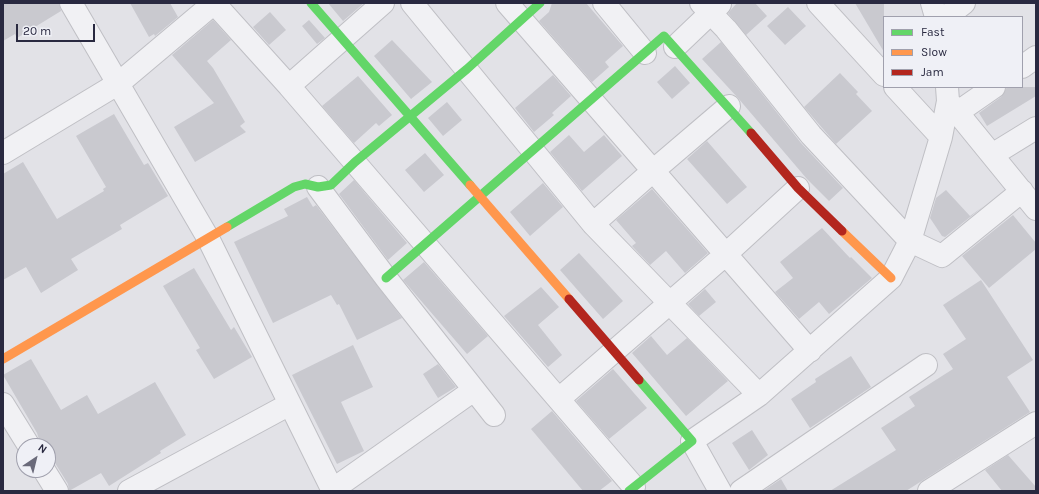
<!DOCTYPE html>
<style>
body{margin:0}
#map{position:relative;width:1039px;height:494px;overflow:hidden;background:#e2e2e7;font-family:Karla,sans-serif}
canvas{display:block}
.frame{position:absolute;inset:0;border:4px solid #292940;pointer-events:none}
.legend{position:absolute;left:883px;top:16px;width:140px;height:72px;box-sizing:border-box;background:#eff0f6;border:1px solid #a0a0ad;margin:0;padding:5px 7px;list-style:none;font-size:12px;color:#292940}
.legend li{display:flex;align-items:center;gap:8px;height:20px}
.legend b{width:20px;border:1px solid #a0a0ad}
.north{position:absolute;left:16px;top:438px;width:40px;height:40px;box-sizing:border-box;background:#eff0f6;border:1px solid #a0a0ad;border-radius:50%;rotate:35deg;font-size:11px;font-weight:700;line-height:16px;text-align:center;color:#292940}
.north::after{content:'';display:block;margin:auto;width:14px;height:18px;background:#6a6a7a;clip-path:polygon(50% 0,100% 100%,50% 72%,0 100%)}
.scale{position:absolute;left:16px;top:24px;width:79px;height:18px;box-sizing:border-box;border:2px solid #292940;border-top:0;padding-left:5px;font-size:12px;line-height:14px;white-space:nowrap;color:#292940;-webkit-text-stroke:3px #eff0f6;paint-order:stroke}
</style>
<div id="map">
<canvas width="1039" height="494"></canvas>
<div class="frame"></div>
<ul class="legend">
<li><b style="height:5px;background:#63d668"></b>Fast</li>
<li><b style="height:5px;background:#ff974d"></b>Slow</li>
<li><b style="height:5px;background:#b3261e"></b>Jam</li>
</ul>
<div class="north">N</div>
<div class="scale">20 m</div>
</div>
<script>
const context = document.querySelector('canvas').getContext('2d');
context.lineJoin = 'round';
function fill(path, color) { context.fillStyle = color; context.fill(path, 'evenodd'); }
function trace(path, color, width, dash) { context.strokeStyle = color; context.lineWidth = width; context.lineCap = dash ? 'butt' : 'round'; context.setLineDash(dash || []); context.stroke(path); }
fill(new Path2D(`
 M 3,3 L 59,3 L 61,11 L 17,38 L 15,34 L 3,41 Z
 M 130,3 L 170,3 L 178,17 L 155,36 L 154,34 L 149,37 Z
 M 328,3 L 364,3 L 343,21 Z
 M 552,3 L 586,3 L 623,46 L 605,62 L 609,67 L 592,82 L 539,21 L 549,12 Z
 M 737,3 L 755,3 L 767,16 L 746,35 L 728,13 Z
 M 855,3 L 884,3 L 884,52 Z
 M 788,7 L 806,26 L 785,45 L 767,26 Z
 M 270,12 L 286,30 L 269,45 L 253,27 Z
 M 213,20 L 231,40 L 207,61 L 213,68 L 245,122 L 240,126 L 246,132 L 195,162 L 174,127 L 214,103 L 172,55 Z
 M 309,20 L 325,38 L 317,44 L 302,26 Z
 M 392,40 L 432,82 L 411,99 L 374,56 Z
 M 721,42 L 801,143 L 843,188 L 829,201 L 807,179 L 738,98 L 702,59 Z
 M 675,66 L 690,83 L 672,99 L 657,82 Z
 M 840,73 L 858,92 L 856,94 L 872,111 L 836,144 L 804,107 Z
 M 553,75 L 571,96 L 552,113 L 554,115 L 534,132 L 515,108 Z
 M 358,76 L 392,115 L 379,126 L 376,123 L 354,143 L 322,106 Z
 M 1007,87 L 1036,87 L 1036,96 L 987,126 L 979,113 L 1001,97 Z
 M 447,102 L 462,120 L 443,136 L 428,118 Z
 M 114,114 L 144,165 L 148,163 L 168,196 L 120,225 L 122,229 L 71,259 L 78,270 L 41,293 L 26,267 L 3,280 L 3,174 L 23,162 L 57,219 L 104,191 L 103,189 L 106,187 L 76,136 Z
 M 569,135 L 584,152 L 604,135 L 622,156 L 582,191 L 550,152 Z
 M 707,141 L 747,187 L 727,204 L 687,159 Z
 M 425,153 L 444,175 L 424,192 L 405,170 Z
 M 354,180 L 407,243 L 388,260 L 339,194 Z
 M 543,183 L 563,207 L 530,236 L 510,212 Z
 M 652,189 L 708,253 L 685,273 L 666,251 L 650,265 L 632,246 L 636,243 L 616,220 Z
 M 946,190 L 970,216 L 984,206 L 945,237 L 942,236 L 930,218 L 936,198 Z
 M 307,197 L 313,207 L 316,205 L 402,318 L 357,340 L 339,304 L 337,305 L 331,295 L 273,323 L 234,242 L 288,216 L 284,209 Z
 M 1013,215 L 1036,243 L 1036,249 L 989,288 L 962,256 Z
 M 822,228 L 850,258 L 851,257 L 872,278 L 829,314 L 819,302 L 799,319 L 775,292 L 793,278 L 780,262 Z
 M 579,253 L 623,301 L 603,319 L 560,270 Z
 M 424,262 L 488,336 L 467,354 L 403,280 Z
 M 194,268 L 231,330 L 234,327 L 252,357 L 214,379 L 196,350 L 200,348 L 163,286 Z
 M 981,280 L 1033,360 L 1007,377 L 1030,412 L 906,491 L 830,491 L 896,450 L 881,428 L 915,406 L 909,397 L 953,369 L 943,354 L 966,339 L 943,305 Z
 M 541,287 L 559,307 L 538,325 L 562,355 L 548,367 L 504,316 Z
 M 705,289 L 716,302 L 699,316 L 688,304 Z
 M 651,336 L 667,355 L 687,338 L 728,381 L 686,416 L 632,353 Z
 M 353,345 L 373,387 L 341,402 L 364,451 L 337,464 L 292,375 Z
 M 851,356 L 871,387 L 810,428 L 791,399 L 816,382 L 815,379 Z
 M 31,359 L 61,410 L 87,395 L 98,414 L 155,382 L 186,435 L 160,451 L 161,453 L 109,486 L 101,473 L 69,491 L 68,484 L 55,463 L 48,458 L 48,446 L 41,446 L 37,433 L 3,375 Z
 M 438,364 L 456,387 L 438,398 L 423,374 Z
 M 613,369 L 647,408 L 609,439 L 576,401 Z
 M 552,411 L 612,481 L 599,491 L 583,491 L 531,429 Z
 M 752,430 L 768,455 L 749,470 L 732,443 Z
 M 1008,455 L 1036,487 L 1036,491 L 1002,491 L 985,470 Z
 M 781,479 L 788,491 L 763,491 Z`), '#c9c9cf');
const street = new Path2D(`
 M 71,3 L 208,238 L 333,491
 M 214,3 L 289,86 L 634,487
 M 412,3 L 593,224 L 759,395
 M 507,3 L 810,351
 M 604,3 L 645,53
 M 701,3 L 726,29 L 811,135 L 910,241 L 942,256 L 1022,191
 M 818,3 L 884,75
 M 932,3 L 936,17
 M 946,17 L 964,3
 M 675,47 L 720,4
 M 1022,67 L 1036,57
 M 289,86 L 383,3
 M 895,87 L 941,137
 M 948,101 L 1036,209
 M 958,112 L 994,87
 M 3,153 L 119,83 L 214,3
 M 992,155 L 1036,128
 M 318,187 L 386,278 L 494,415
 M 593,224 L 654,170 L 729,106
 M 559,399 L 725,255 L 798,188
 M 3,404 L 29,446
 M 44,470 L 57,491
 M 332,490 L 474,390
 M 129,491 L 290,404
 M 720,491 L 692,441 L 759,395 L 891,278 L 910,241 L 941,137 L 948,101 L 947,87
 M 741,491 L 926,365
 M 929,491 L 1036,423`);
trace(street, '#bfbfc4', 24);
trace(street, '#f1f1f4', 22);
trace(new Path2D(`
 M 311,3 L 470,185
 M 227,227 L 294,187 L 305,184 L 318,187 L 331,185 L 355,162 L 467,69 L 540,3
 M 386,278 L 664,36 L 751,133
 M 629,491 L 692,441 L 639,380`), '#63d668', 9);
trace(new Path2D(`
 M 470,185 L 569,299
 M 842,231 L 891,278
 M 3,359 L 227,227`), '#ff974d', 9);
trace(new Path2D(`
 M 751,133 L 798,188 L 842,231
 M 569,299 L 639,380`), '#b3261e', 9);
</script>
